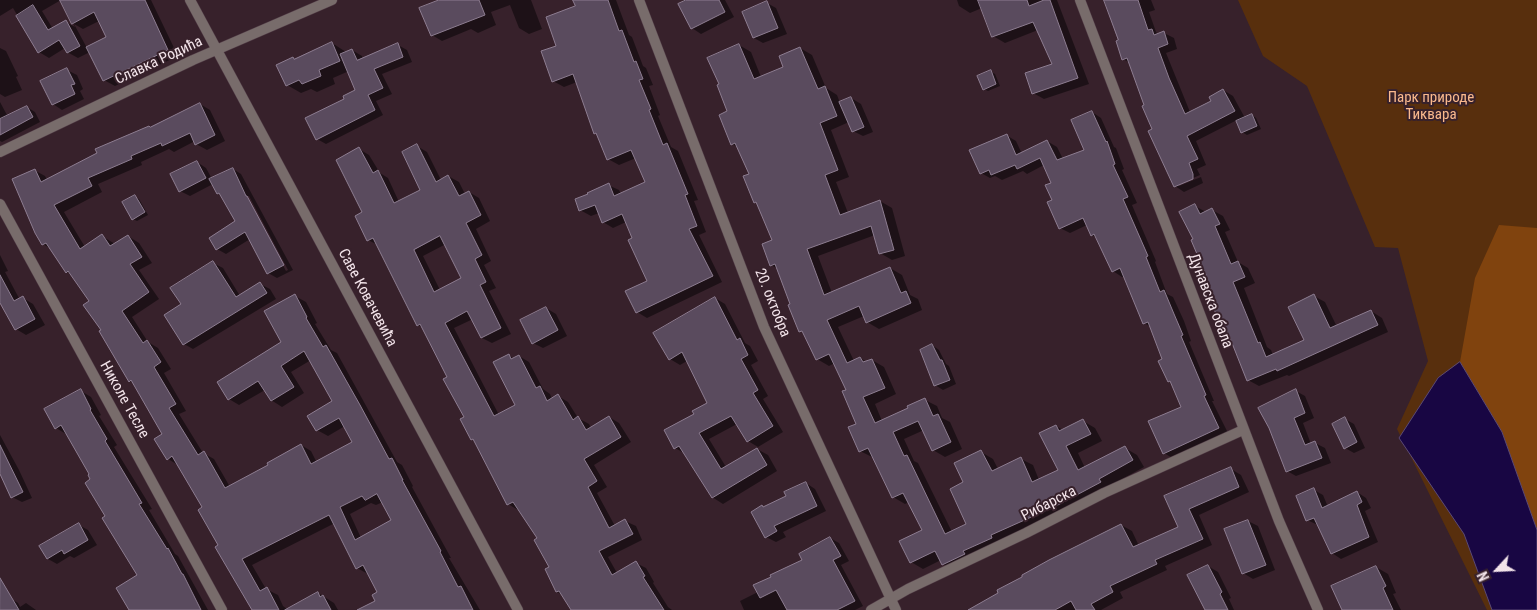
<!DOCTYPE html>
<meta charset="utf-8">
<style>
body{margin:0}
#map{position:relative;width:1537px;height:610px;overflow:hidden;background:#37212b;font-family:"Roboto Condensed",sans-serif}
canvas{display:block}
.north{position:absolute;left:1472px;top:545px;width:50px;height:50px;-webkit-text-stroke:4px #37212b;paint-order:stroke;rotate:245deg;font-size:14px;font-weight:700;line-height:20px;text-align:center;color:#f3e4ea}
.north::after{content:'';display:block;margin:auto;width:18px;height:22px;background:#f3e4ea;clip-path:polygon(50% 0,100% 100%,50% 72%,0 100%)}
</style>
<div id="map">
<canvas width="1537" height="610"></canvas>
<div class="north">N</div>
</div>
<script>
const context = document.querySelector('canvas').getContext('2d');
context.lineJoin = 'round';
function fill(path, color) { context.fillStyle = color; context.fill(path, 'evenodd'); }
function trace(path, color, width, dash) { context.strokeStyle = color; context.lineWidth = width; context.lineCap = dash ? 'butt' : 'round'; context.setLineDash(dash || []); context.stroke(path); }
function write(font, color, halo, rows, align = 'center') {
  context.font = font + ' "Roboto Condensed",sans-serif'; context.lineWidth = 4; context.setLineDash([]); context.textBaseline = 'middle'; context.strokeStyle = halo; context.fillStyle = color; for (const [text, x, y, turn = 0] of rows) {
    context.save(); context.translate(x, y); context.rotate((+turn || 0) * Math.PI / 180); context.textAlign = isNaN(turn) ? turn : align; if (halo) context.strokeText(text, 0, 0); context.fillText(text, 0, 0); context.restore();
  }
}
fill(new Path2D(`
 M 1238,0 L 1537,0 L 1537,610 L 1487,610 L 1397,429 L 1428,361 L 1398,248 L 1375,247 L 1307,86 L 1263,56 Z`), '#582f0d');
fill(new Path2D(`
 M 1499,225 L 1537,228 L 1537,530 L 1502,432 L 1460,362 L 1475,278 Z`), '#80430e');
const water = new Path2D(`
 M 1460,362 L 1502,432 L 1537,530 L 1537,610 L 1492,610 L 1464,534 L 1399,438 L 1438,378 Z`);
fill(water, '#180643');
trace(water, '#5a4975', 1);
fill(new Path2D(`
 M 0,0 L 61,0 L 42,11 L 53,29 L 66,22 L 75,27 L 61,0 L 151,0 L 178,56 L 115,86 L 104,80 L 90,52 L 78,58 L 67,52 L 65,48 L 49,58 L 39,52 L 13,8 L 0,16 ZM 99,21 L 108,38 L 87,48 L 74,24 L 83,29 Z
 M 441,0 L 531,0 L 542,29 L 529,34 L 519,28 L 510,5 L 491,12 L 496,25 L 478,33 L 471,29 L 442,41 L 432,35 Z
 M 574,0 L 616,0 L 629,35 L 632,37 L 643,66 L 646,68 L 653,85 L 649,86 L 660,115 L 658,116 L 671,147 L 678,151 L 698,200 L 694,201 L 706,232 L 699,235 L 722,282 L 647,318 L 637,312 L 648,281 L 626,222 L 613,228 L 603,222 L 599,213 L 591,216 L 580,210 L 608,185 L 619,190 L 621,194 L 646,183 L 636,158 L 619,165 L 608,159 L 599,135 L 595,133 L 577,82 L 564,87 L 553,81 L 558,46 L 577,7 Z
 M 683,0 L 725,0 L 734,17 L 701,34 L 692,28 Z
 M 957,0 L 1057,0 L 1089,84 L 1044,99 L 1033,93 L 1054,65 L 1038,30 L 1005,43 L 993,36 L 982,8 L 970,13 L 959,6 Z
 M 1105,0 L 1151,0 L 1155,10 L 1149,12 L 1156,32 L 1159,34 L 1164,33 L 1174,38 L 1177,49 L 1166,53 L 1190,112 L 1212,101 L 1223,90 L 1233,96 L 1245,118 L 1252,115 L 1256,118 L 1261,129 L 1247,135 L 1242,132 L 1237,120 L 1196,141 L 1206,165 L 1197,169 L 1200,175 L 1179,184 L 1179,186 L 1201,177 L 1203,183 L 1184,192 L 1175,186 L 1130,63 L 1123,59 L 1120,41 Z
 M 767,3 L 776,8 L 787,34 L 763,43 L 754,38 Z
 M 332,43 L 346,52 L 352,50 L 362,56 L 363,59 L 398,45 L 407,50 L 412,62 L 382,74 L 392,94 L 376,101 L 383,115 L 326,144 L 317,139 L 346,99 L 356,91 L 349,71 L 333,78 L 335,84 L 317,92 L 311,89 L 301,93 L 287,85 L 295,60 Z
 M 739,45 L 751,52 L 761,77 L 785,68 L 800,48 L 812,55 L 826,88 L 837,95 L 840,103 L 851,98 L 861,104 L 873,132 L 863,136 L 853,131 L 849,122 L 831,130 L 849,177 L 836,182 L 848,213 L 880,201 L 892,208 L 905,256 L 892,260 L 880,253 L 875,235 L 818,256 L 832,293 L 890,268 L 902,275 L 910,295 L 918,299 L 922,310 L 879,329 L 867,322 L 864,316 L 838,327 L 854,361 L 860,358 L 867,362 L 872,360 L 884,367 L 896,394 L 875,404 L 882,421 L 910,408 L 925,400 L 937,406 L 942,418 L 950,422 L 962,449 L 945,457 L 933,450 L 924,430 L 904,439 L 914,461 L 918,463 L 952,532 L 968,524 L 965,483 L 981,452 L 993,459 L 998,469 L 1021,459 L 1033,465 L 1039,480 L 1059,470 L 1056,426 L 1063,430 L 1083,421 L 1095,428 L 1102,441 L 1078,453 L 1085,468 L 1125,448 L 1137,455 L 1144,467 L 955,571 L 943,564 L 941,560 L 923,569 L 911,562 L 924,530 L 909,502 L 905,504 L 893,497 L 874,458 L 860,451 L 857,424 L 847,390 L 835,363 L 829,366 L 817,359 L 805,334 L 800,331 L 778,269 L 771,265 L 774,241 L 758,204 L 755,202 L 750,175 L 739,148 L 732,144 L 729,112 Z
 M 0,48 L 6,51 L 18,76 L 16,77 L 22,90 L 5,97 L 0,94 Z
 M 67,70 L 77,75 L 83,89 L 80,91 L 84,99 L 62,110 L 53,104 Z
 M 990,71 L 995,74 L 1000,86 L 988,91 L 984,89 Z
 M 0,102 L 8,117 L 27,107 L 35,112 L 40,122 L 2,142 L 0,141 Z
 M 200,104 L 210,110 L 225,141 L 207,150 L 196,144 L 195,141 L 174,152 L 169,149 L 141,162 L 142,165 L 98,184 L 102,192 L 64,212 L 85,247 L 102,236 L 115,244 L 128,236 L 139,243 L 152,263 L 139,270 L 159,299 L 132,317 L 148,342 L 158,348 L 171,369 L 164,373 L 186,411 L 179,414 L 203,453 L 214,459 L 230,487 L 270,466 L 301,445 L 311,451 L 317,463 L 354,443 L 345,426 L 328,436 L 317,430 L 333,402 L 311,360 L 291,372 L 304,393 L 282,407 L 271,400 L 265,390 L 239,405 L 229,399 L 283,342 L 295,296 L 306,302 L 317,323 L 315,324 L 331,350 L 337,353 L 397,462 L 402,465 L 413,486 L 412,487 L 451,558 L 449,558 L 480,610 L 374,610 L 379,593 L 368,574 L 357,568 L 335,523 L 252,565 L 266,589 L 278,595 L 283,606 L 288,610 L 318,593 L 334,603 L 338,610 L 253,610 L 219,546 L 204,508 L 178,465 L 168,459 L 163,435 L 134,383 L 130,381 L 103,330 L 90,302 L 72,275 L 67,272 L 51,249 L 43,244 L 34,170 L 45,176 L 47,180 ZM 383,502 L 393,521 L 361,538 L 350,514 L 371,503 L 376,505 Z
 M 1092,112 L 1101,118 L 1114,147 L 1116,148 L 1124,169 L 1122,170 L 1137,203 L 1132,205 L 1156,261 L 1155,262 L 1167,294 L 1173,297 L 1184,321 L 1191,341 L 1189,342 L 1214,401 L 1212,401 L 1228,433 L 1174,459 L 1164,453 L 1182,407 L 1173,384 L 1169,381 L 1164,360 L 1151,327 L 1144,323 L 1125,276 L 1122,277 L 1113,271 L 1097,238 L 1092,235 L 1087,225 L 1070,233 L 1060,228 L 1054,201 L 1052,183 L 1044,165 L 1027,174 L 1023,171 L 1002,180 L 995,176 L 990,178 L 981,173 L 1006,135 L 1016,141 L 1022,154 L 1047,141 L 1057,147 L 1063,159 L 1086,150 Z
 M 417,146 L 427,152 L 441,180 L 448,176 L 459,182 L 465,194 L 469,192 L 479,198 L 490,221 L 476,229 L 491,261 L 484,265 L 496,288 L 489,291 L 511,334 L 492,343 L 482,338 L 473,319 L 454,328 L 499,415 L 517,406 L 509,355 L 514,359 L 519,356 L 529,362 L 543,389 L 550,394 L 552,399 L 558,396 L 568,402 L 578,418 L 589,424 L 591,428 L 609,417 L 619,423 L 631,442 L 594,465 L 607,487 L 597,493 L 615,526 L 625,521 L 636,526 L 642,540 L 608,557 L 617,573 L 636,563 L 646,568 L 654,582 L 653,583 L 668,607 L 672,610 L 572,610 L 563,595 L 557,592 L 551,568 L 539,538 L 518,510 L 508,504 L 476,441 L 472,439 L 465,418 L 449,377 L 423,328 L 418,325 L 378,245 L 368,240 L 364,213 L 359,149 L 369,155 L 380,173 L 388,178 L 399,202 L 422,190 ZM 446,244 L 462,279 L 440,290 L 423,256 Z
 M 197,162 L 206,168 L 212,179 L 233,169 L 241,174 L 293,270 L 277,278 L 268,273 L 250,239 L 226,254 L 217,249 L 236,222 L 222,195 L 217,193 L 213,184 L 190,196 L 180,191 ZM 246,196 L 249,196 L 288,270 L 286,271 Z
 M 135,197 L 139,199 L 148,215 L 137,221 L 133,219 Z
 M 1195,206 L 1206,212 L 1212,210 L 1223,216 L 1230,230 L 1225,232 L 1238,262 L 1248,268 L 1255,283 L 1244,288 L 1267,347 L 1271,350 L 1273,355 L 1305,341 L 1314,296 L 1325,302 L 1337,327 L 1371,311 L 1382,318 L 1388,332 L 1289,376 L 1287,375 L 1259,386 L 1248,380 L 1230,337 L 1225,334 L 1195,239 Z
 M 0,255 L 8,271 L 5,272 L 20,300 L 23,298 L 33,304 L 45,325 L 26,335 L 16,329 L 0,301 Z
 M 213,263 L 223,268 L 240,296 L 260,284 L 270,289 L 276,299 L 193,349 L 184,344 L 182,305 Z
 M 715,298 L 725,304 L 745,343 L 750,346 L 758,361 L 751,365 L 768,396 L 763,399 L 783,432 L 758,447 L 748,441 L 737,424 L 709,439 L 726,467 L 757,449 L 768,455 L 777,471 L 723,504 L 712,497 L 686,454 L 675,448 L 695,414 L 709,403 L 687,361 L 680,365 L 670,359 Z
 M 546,308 L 556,314 L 567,336 L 543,348 L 533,343 Z
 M 932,345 L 939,350 L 946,364 L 949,366 L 956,384 L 943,390 L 935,385 Z
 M 81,391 L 91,397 L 101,415 L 99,416 L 117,445 L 114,447 L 152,509 L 149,510 L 175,554 L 178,556 L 208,610 L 130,610 L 139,576 L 107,517 L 91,475 L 67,433 L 66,434 L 56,428 Z
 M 1296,391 L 1305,396 L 1314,418 L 1303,423 L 1311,444 L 1315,443 L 1325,448 L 1331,463 L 1296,476 L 1287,471 Z
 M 1345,419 L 1354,424 L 1365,448 L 1354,453 L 1345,448 Z
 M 0,435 L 19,470 L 32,498 L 22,502 L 12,497 L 0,471 Z
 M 1231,469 L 1241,475 L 1249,492 L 1199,515 L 1212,545 L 1165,566 L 1167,570 L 1120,592 L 1123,598 L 1101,610 L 971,610 L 1121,525 L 1132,531 L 1139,546 L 1180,528 L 1166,497 Z
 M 806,483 L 815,489 L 826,511 L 783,532 L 786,537 L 776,542 L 766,537 L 762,506 L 765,508 L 788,497 Z
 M 1314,490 L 1323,495 L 1328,507 L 1357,492 L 1366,498 L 1371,508 L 1365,511 L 1378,542 L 1341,559 L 1332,553 L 1318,525 L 1307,520 Z
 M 1248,521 L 1258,526 L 1275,570 L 1253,579 L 1243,573 Z
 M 79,525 L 88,530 L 97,545 L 74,558 L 70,556 L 57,564 L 48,559 L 41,547 Z
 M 830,538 L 839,543 L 849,561 L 841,565 L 863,606 L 855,610 L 744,610 L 740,601 L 758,592 L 804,561 Z
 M 1208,566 L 1218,572 L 1231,598 L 1229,599 L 1234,610 L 1205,610 Z
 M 1376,567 L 1388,574 L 1396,593 L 1393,594 L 1401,610 L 1343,610 Z
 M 10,598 L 18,603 L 20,607 L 26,603 L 36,610 L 6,610 Z`), '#0007');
const building = new Path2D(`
 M 60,0 L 145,0 L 168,50 L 103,81 L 86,47 L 106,37 L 94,12 L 72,24 Z
 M 439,0 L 479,0 L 485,15 L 431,36 L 419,8 Z
 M 573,0 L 608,0 L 619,31 L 622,30 L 634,62 L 636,61 L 643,79 L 639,80 L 651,109 L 649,110 L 663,145 L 667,143 L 688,194 L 685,195 L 697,226 L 689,229 L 713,276 L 636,313 L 625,291 L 647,281 L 628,240 L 632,238 L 622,214 L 602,223 L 595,205 L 579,211 L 575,199 L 588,194 L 587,193 L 609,183 L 614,196 L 645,182 L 631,150 L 607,160 L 596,133 L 594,134 L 573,74 L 552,82 L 541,51 L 556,46 L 546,17 L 575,6 Z
 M 686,0 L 719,0 L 725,12 L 691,29 L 678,4 Z
 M 978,0 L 1027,0 L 1029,6 L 1044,0 L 1050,0 L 1078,78 L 1032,94 L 1025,73 L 1052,64 L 1033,22 L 992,37 Z
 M 1104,0 L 1138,0 L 1148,30 L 1152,29 L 1154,35 L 1164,31 L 1168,44 L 1158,48 L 1169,78 L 1185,114 L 1211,101 L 1209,97 L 1223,89 L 1235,111 L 1187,136 L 1198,159 L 1189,163 L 1193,174 L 1193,179 L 1174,187 L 1148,131 L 1152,129 L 1142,106 L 1144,105 L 1127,58 L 1122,60 L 1116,41 L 1118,40 Z
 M 767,1 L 778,28 L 753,38 L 742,12 Z
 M 33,5 L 48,30 L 66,20 L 80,46 L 67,53 L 59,40 L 38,53 L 16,16 Z
 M 332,42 L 340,61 L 319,70 L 321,76 L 302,84 L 299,80 L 286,86 L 276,65 L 293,57 L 294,59 Z
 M 398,43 L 403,57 L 374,69 L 383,88 L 368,95 L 375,110 L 316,140 L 305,118 L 344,99 L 343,96 L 355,90 L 340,54 L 352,49 L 357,60 Z
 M 739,44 L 754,79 L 783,67 L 779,56 L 800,47 L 818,89 L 825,86 L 837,116 L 820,123 L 838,170 L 825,175 L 840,215 L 880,200 L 894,250 L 879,254 L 871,226 L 807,249 L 824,295 L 890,267 L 901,293 L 906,291 L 911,303 L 866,323 L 859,306 L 827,320 L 847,363 L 860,357 L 863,362 L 872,359 L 885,388 L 863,397 L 875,423 L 908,408 L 907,406 L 925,398 L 933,416 L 938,414 L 951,442 L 932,451 L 918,421 L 893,432 L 904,456 L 907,455 L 945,534 L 966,524 L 950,489 L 963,482 L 954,463 L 981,450 L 992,471 L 1021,457 L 1032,482 L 1058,470 L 1039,433 L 1056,425 L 1059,431 L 1083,419 L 1091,434 L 1066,446 L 1078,470 L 1125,446 L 1133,460 L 1099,479 L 1101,482 L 1056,506 L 991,535 L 992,538 L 963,551 L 965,554 L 942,565 L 935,551 L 910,563 L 899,541 L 922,530 L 903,493 L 892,498 L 868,448 L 859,452 L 848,427 L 856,424 L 842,391 L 846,390 L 829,354 L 816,360 L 802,331 L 799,332 L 788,305 L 790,304 L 775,264 L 770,266 L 762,244 L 772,240 L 756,202 L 754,203 L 743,176 L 749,174 L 735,143 L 731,145 L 719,115 L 727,111 L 717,85 L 719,84 L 707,58 Z
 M 67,68 L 75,84 L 71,85 L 75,94 L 52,105 L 40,81 Z
 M 991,70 L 996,84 L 983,90 L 977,76 Z
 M 851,97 L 864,127 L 852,132 L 839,102 Z
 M 200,103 L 215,135 L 195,145 L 190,133 L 162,146 L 161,143 L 131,156 L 132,159 L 88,178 L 92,186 L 54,205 L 80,249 L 102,234 L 110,246 L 128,235 L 142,257 L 130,264 L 149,292 L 122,311 L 143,343 L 147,340 L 161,362 L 154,367 L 176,404 L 169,408 L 198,455 L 204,451 L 225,488 L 268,465 L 267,463 L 301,444 L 311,464 L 352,442 L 339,418 L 316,431 L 307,416 L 332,401 L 304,351 L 281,366 L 294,387 L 271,401 L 258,381 L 228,400 L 217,382 L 281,342 L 264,311 L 295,294 L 307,317 L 306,318 L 323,347 L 326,345 L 360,405 L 389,459 L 392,458 L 403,480 L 402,480 L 441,551 L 440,552 L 458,587 L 461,586 L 473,610 L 357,610 L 375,601 L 372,595 L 377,592 L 363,565 L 356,569 L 329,515 L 242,559 L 260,591 L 267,587 L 279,610 L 252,610 L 215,547 L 218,545 L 198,510 L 202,507 L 172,456 L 167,460 L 154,439 L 162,434 L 131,380 L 129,382 L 99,331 L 101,330 L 83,305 L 89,301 L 68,271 L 66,273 L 46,243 L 42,245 L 35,233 L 12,179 L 35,169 L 41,182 L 97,153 L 95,149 L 149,126 L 150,127 ZM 377,494 L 391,520 L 355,540 L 340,507 L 362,496 L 365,500 Z
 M 27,106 L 33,117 L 0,135 L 0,119 Z
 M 1092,111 L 1106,142 L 1107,141 L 1115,164 L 1113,165 L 1128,197 L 1123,199 L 1148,256 L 1146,257 L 1160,292 L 1164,290 L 1174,314 L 1183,335 L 1181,336 L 1206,395 L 1204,396 L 1219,428 L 1163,454 L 1148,421 L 1181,407 L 1170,381 L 1168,382 L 1158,361 L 1162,359 L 1148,322 L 1143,324 L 1120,268 L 1112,272 L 1094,234 L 1091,236 L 1083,218 L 1059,229 L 1047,202 L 1052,200 L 1045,185 L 1051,183 L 1040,158 L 1017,169 L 1015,165 L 991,175 L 989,170 L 980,174 L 969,150 L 1007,134 L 1016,155 L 1047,140 L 1057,160 L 1084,150 L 1071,120 Z
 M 1252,114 L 1257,126 L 1241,133 L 1236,121 Z
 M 417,144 L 436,182 L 448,175 L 459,196 L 469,191 L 481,215 L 466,223 L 482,255 L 475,259 L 486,282 L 480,285 L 501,328 L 481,338 L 467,311 L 445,323 L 494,416 L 515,405 L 493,362 L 509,354 L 511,359 L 519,355 L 536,388 L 540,386 L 547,401 L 558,394 L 573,420 L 578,416 L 586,430 L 609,416 L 621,437 L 584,459 L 597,481 L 588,487 L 609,528 L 625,519 L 633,534 L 599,551 L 612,575 L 636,561 L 645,576 L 643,577 L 664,610 L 571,610 L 559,591 L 556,592 L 545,569 L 549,567 L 534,540 L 537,538 L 513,502 L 507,505 L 473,439 L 471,440 L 460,419 L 464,417 L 443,379 L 447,377 L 420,324 L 417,326 L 373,238 L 367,241 L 355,216 L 362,212 L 336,160 L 359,147 L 373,173 L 378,170 L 394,203 L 420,190 L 402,152 ZM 440,236 L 461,278 L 434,292 L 414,250 Z
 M 197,161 L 206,178 L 179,192 L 170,174 Z
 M 233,168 L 246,196 L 247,196 L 284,265 L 267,274 L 245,232 L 216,250 L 209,238 L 235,221 L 219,193 L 217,194 L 209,179 Z
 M 135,195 L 145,212 L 132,220 L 122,202 Z
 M 1195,204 L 1200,214 L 1212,208 L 1220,224 L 1215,226 L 1231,264 L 1238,261 L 1245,277 L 1233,282 L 1258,343 L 1260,342 L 1266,357 L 1304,340 L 1288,307 L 1314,294 L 1330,328 L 1371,310 L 1378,325 L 1277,371 L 1276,369 L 1247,381 L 1228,333 L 1224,334 L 1214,309 L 1216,309 L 1202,276 L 1206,275 L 1191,240 L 1193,239 L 1179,212 Z
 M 213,261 L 236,297 L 260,282 L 267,293 L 183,345 L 164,315 L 181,304 L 170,288 Z
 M 0,275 L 14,301 L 23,296 L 35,319 L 15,330 L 0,303 Z
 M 715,297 L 737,340 L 740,338 L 748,355 L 741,359 L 758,390 L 753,393 L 773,426 L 747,442 L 731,416 L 699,433 L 721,469 L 757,448 L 767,465 L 712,498 L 679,446 L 674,449 L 664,430 L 694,414 L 692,411 L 707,403 L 682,352 L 669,360 L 653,333 Z
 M 546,307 L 558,330 L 532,344 L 520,320 Z
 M 932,344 L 940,360 L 942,360 L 950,380 L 934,386 L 920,350 Z
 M 81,389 L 91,409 L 90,410 L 107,439 L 105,441 L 142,503 L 139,504 L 167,549 L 168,548 L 182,574 L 183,574 L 201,610 L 129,610 L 116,588 L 137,575 L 102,518 L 105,516 L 85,483 L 90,479 L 88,475 L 89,474 L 61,425 L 55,429 L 44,409 Z
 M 1296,389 L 1305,413 L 1294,418 L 1305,445 L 1315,441 L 1322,458 L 1286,472 L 1269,428 L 1258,408 Z
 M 1345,417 L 1357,442 L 1344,449 L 1332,424 Z
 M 0,445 L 23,492 L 11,498 L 0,474 Z
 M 1231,467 L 1239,487 L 1189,509 L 1203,539 L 1155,560 L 1157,564 L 1110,586 L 1113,592 L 1091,604 L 1095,610 L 1076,610 L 1071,601 L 1055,610 L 968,610 L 998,593 L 997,590 L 1022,577 L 1022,575 L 1049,560 L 1121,524 L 1133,547 L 1178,527 L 1164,496 Z
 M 806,482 L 817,506 L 774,526 L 777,531 L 765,538 L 751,512 L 762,505 L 763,507 L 786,496 L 784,492 Z
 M 1314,488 L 1322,508 L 1357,491 L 1362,502 L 1357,505 L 1369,537 L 1331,554 L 1314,518 L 1306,521 L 1296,496 Z
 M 1248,520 L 1266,565 L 1242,574 L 1224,529 Z
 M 79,523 L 88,540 L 64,554 L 62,550 L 47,559 L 39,546 Z
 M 830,537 L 841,556 L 833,560 L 855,601 L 837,610 L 787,610 L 776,590 L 760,598 L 753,585 L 771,577 L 770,575 L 802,560 L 799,554 Z
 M 1208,565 L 1222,592 L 1220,594 L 1228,610 L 1205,610 L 1187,575 Z
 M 1376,566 L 1386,586 L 1383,588 L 1393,610 L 1342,610 L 1331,586 Z
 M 0,578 L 19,610 L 0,610 Z
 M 318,592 L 320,597 L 323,595 L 331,610 L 285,610 Z`);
fill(building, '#5a4b5e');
trace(building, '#8d7d91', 1);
const minor = new Path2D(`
 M 190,0 L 518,610
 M 639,0 L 764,327 L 896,610
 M 1080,0 L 1279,521 L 1318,610
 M 0,152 L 193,60 L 332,0
 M 0,204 L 222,610
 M 871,610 L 908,589 L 1026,533 L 1104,493 L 1243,430`);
trace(minor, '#513c46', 11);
trace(minor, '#786c6b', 10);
write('15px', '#f3e4ea', '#37212b', [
 ["Славка Родића",159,61,-25],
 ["Саве Ковачевића",367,298,62],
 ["Дунавска обала",1210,301,69],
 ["20. октобра",772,303,68],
 ["Николе Тесле",124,400,61],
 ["Рибарска",1049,504,-27]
]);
write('15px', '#fab98d', '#37212b', [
 ["Парк природе",1431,98],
 ["Тиквара",1431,115]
]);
</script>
